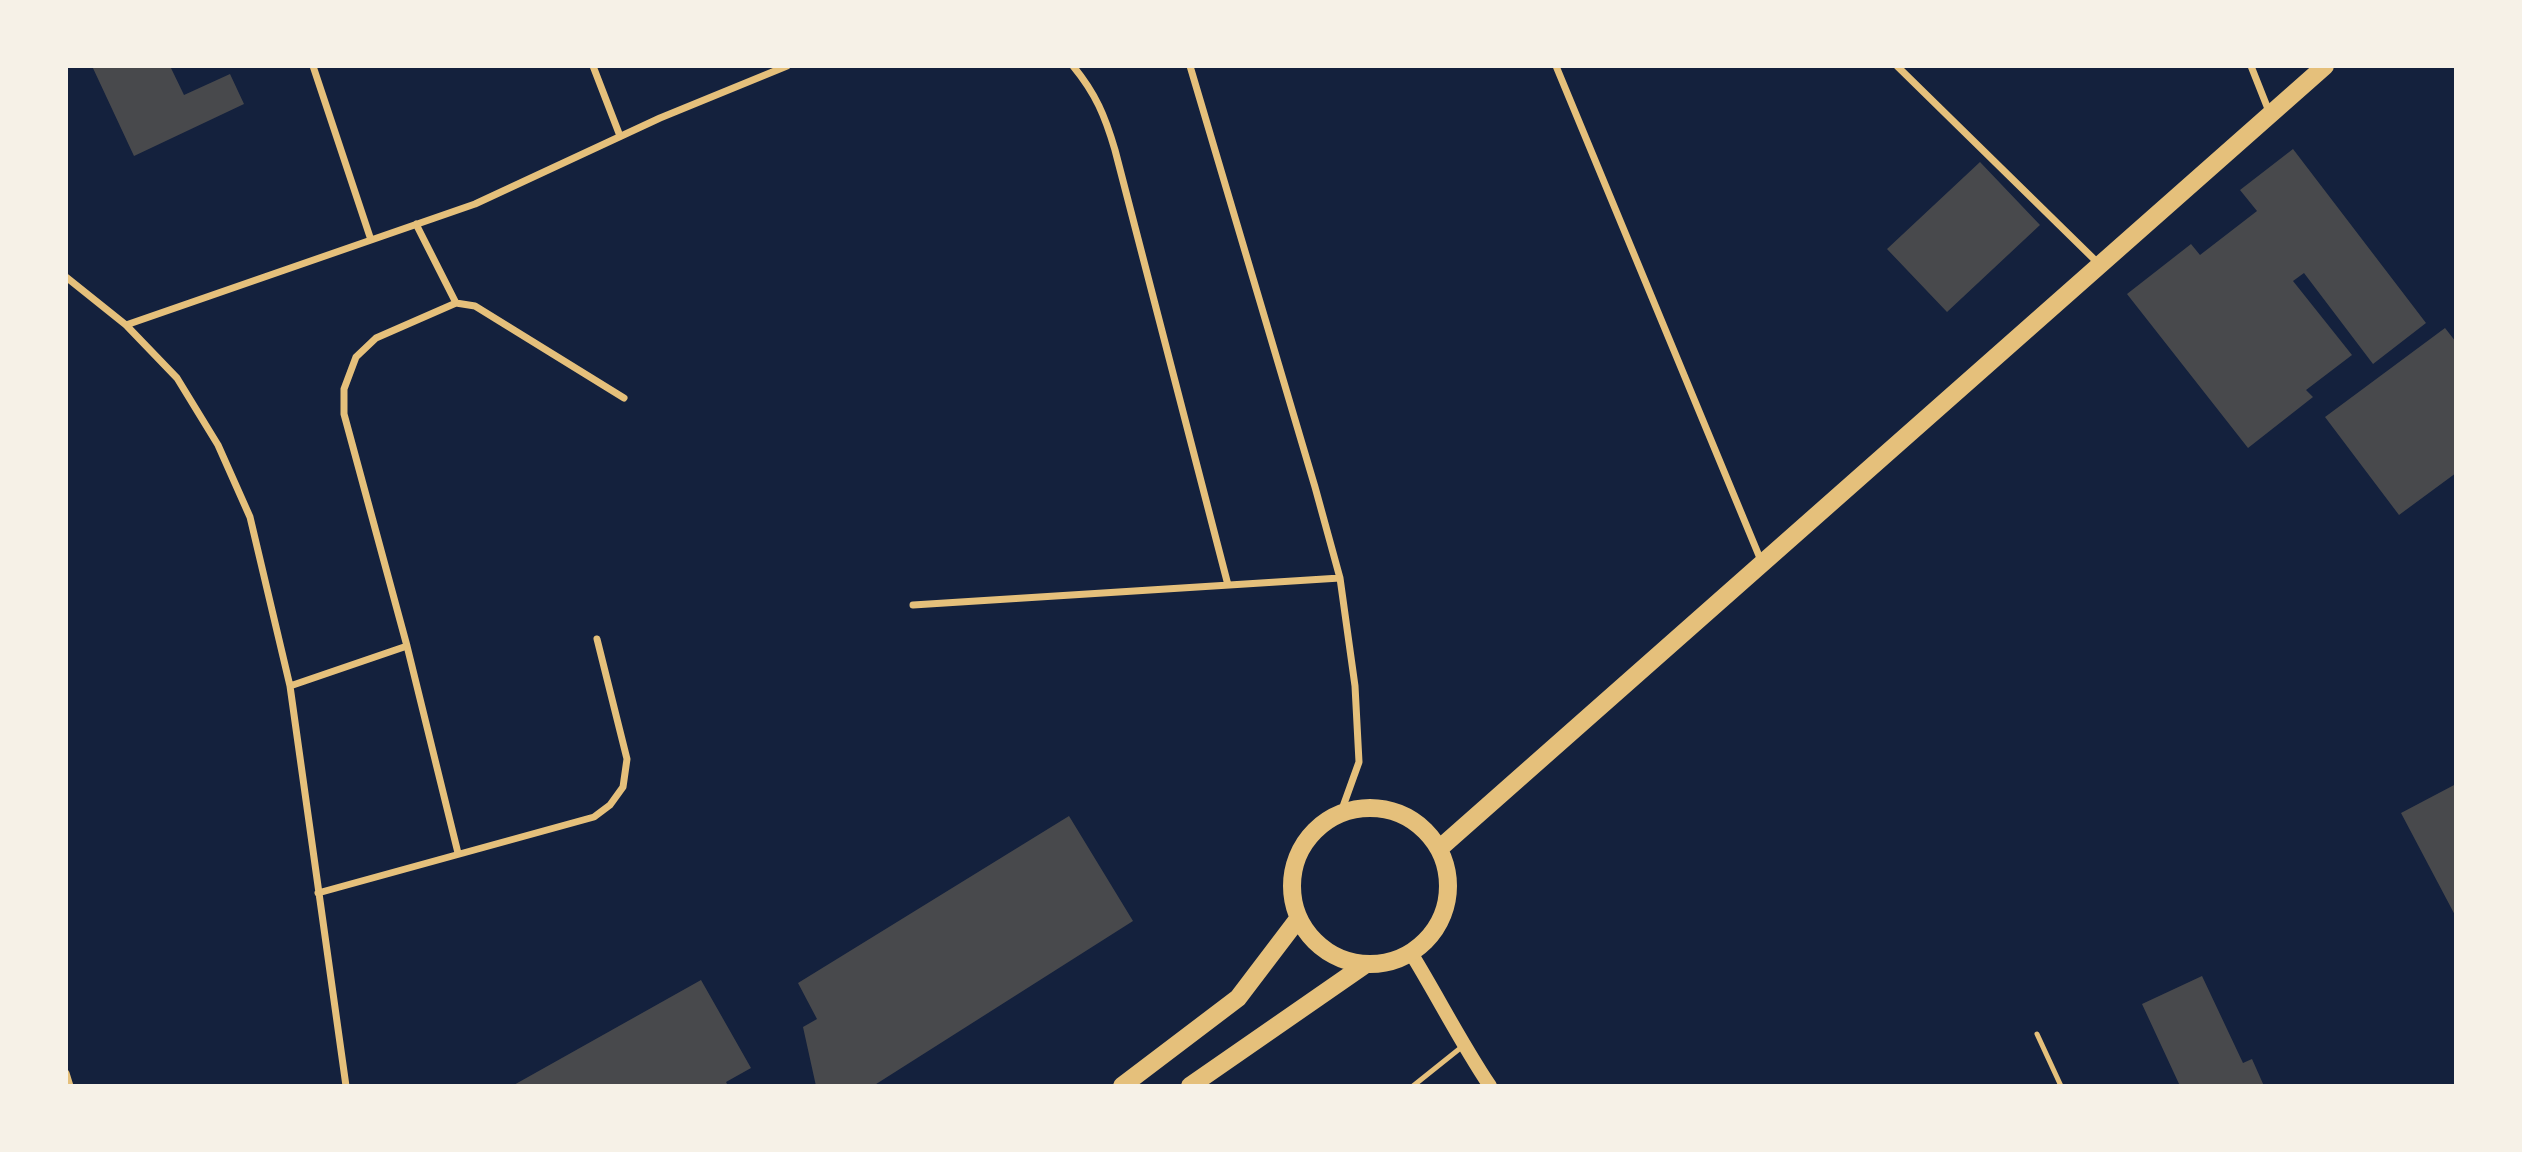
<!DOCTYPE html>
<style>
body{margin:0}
#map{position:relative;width:2522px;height:1152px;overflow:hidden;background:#14213d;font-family:"Noto Sans",sans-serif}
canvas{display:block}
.frame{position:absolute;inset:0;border:68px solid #f6f1e7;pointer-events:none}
</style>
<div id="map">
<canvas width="2522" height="1152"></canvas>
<div class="frame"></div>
</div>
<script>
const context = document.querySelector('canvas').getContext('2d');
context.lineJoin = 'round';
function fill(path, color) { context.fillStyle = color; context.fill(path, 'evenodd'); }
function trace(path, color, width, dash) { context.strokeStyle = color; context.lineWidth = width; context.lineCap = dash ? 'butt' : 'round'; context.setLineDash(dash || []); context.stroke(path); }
fill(new Path2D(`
 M 92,66 L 170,66 L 184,95 L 230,74 L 244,104 L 134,156 Z
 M 2293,149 L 2426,323 L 2373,364 L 2304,273 L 2293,281 L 2352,355 L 2306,390 L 2313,397 L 2248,448 L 2127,294 L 2191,244 L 2200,255 L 2257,211 L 2240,190 Z
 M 1980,162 L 2040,225 L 1947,312 L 1887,249 Z
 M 2445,328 L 2456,342 L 2456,473 L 2399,515 L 2325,417 Z
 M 2456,784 L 2456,917 L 2401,813 Z
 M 1069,816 L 1133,921 L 873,1086 L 816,1086 L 803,1027 L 817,1019 L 798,983 Z
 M 2202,976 L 2243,1063 L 2252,1059 L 2264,1086 L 2180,1086 L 2142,1004 Z
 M 701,980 L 751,1068 L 726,1082 L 728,1086 L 512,1086 Z`), '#48494c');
trace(new Path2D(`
 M 2037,1034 L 2061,1086
 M 1413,1086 L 1463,1046`), '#e5c07b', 5);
trace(new Path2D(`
 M 313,66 L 371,240
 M 593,66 L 620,136
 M 1073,66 C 1096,94 1105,116 1115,150 L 1228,585
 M 1190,66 L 1315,487 L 1340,578 L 1355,686 L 1359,762 L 1341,812
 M 1556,66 L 1762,563
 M 1897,66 L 2099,264
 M 2251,66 L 2270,114
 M 416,224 L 456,303
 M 66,277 L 126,325 L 177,378 L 218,445 L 250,517 L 290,686 L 346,1086
 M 126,325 L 475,204 L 660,118 L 787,66
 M 913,605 L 1340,578
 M 290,686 L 407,646
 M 458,853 L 407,646 L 344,414 L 344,389 L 356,357 L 376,338 L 456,303 L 475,306 L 624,398
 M 318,893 L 594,817 L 610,805 L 623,787 L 627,759 L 597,639
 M 66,1073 L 70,1086`), '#e5c07b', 7);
trace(new Path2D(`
 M 1411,953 C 1438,997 1461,1043 1490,1086`), '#e5c07b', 14);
trace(new Path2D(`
 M1292 886a78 78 0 1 1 156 0a78 78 0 1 1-156 0Z
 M 1440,848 L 2325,66
 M 1122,1086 L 1238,998 L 1298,919
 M 1190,1086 L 1366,964`), '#e5c07b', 18);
</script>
